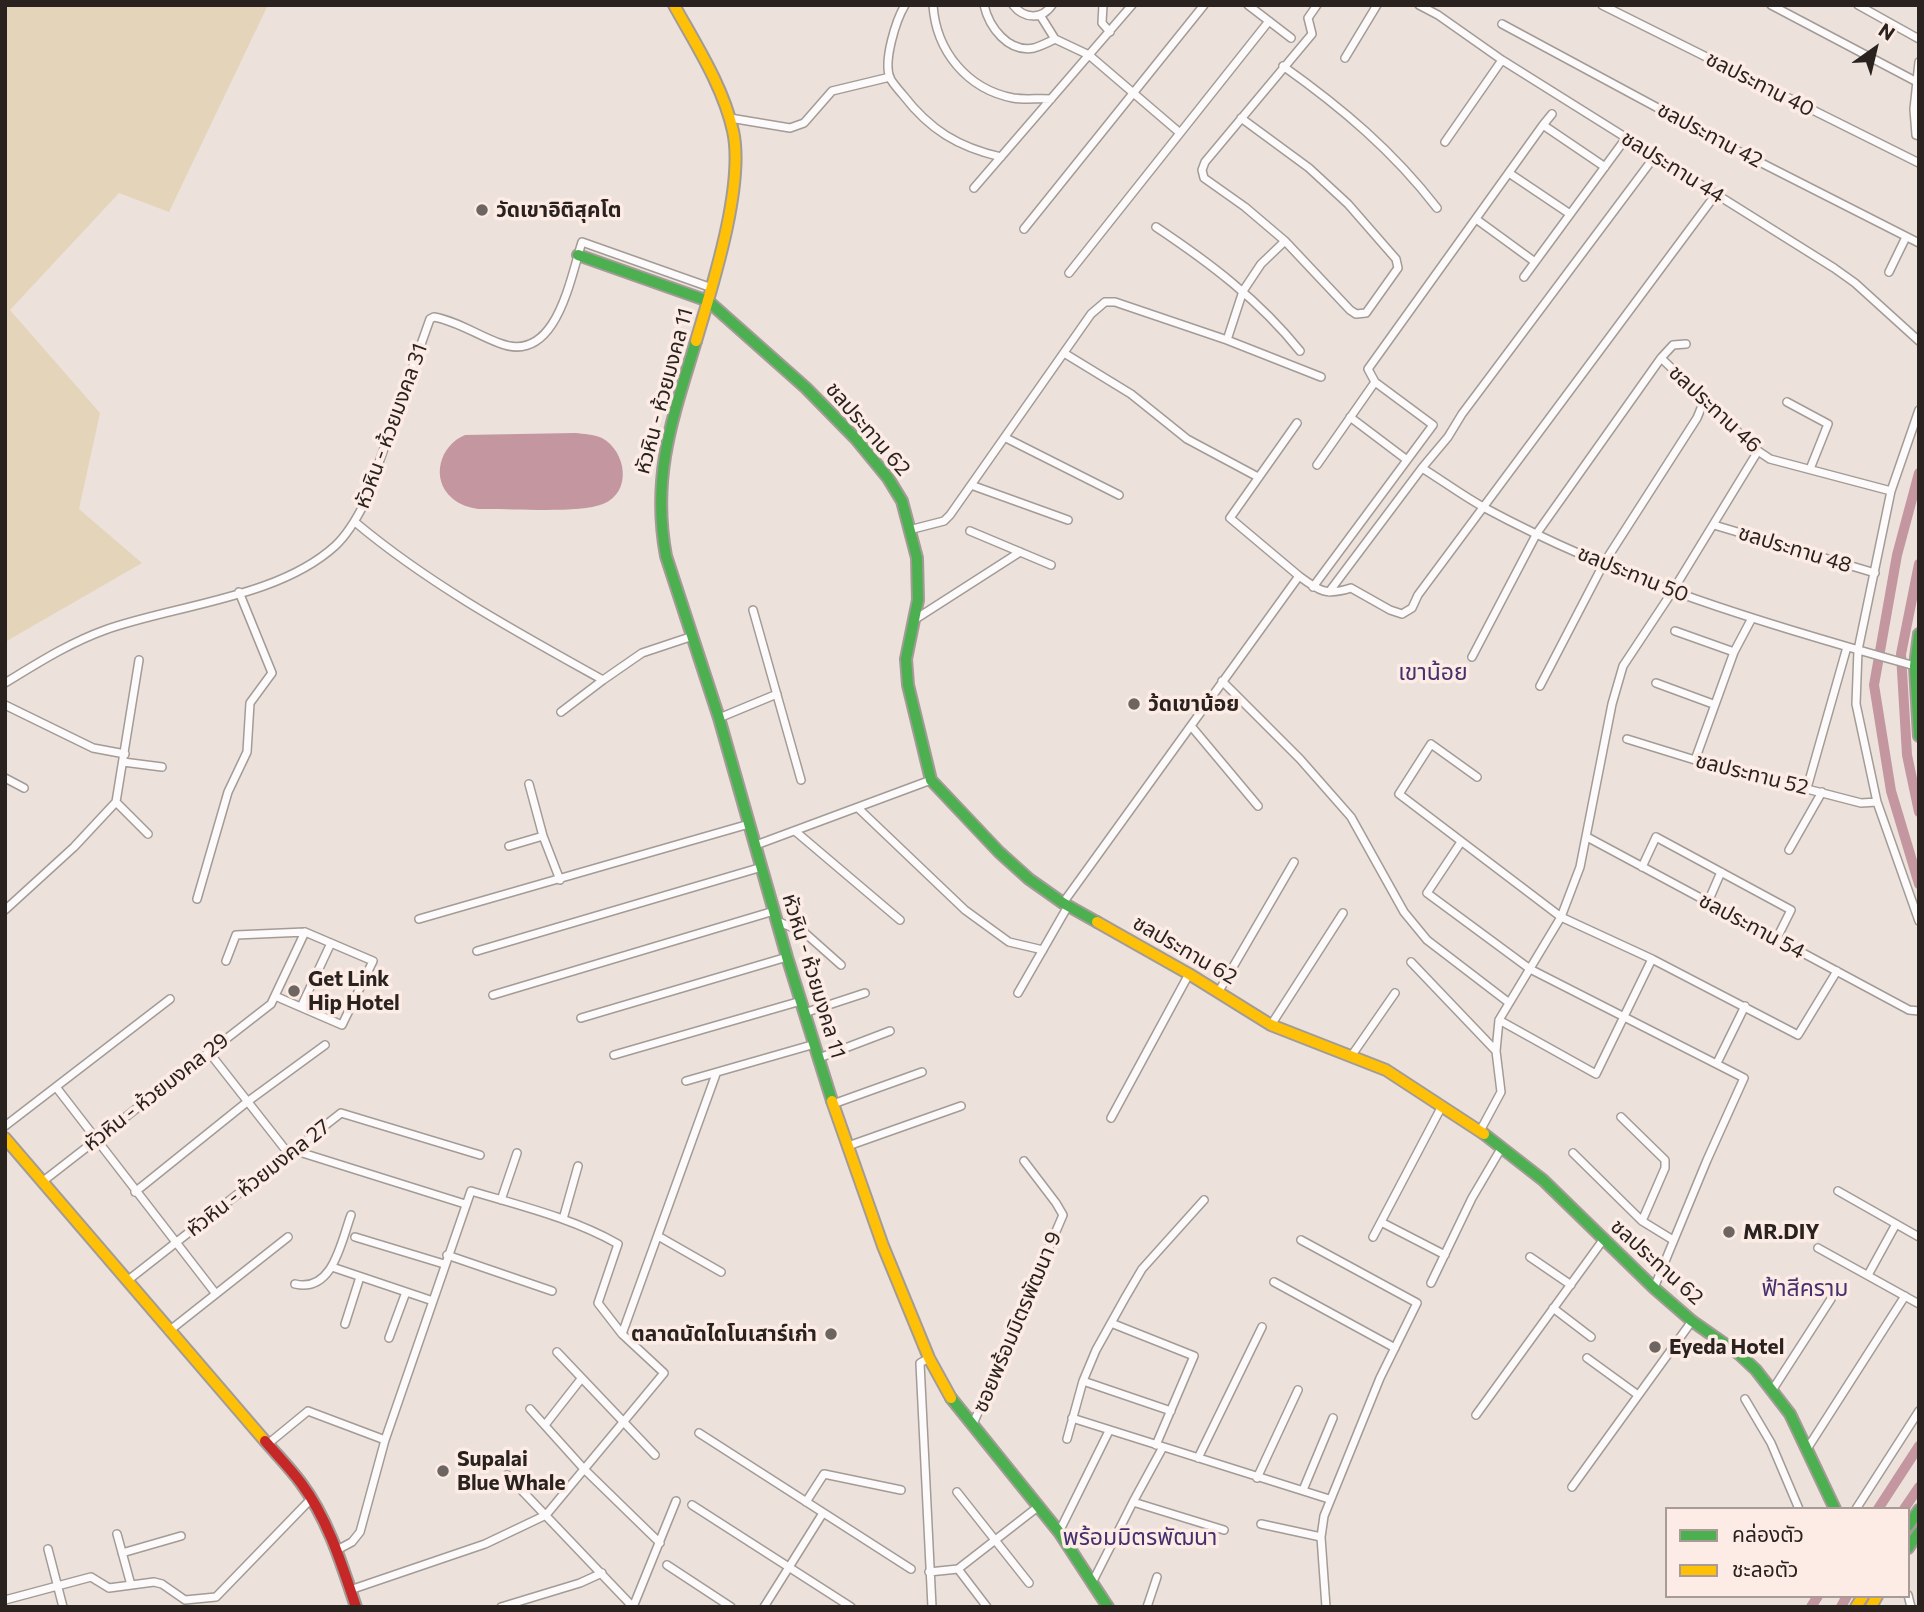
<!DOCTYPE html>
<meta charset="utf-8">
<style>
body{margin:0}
#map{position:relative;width:1924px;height:1612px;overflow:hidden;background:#ece1db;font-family:Commissioner,"Noto Sans Thai",sans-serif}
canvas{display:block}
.frame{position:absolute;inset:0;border:7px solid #29221f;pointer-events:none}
.legend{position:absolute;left:1665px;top:1507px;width:245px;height:91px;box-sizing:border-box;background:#fdece5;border:2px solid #a89b96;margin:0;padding:9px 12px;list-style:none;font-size:21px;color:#29221f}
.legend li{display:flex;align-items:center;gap:14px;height:35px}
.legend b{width:35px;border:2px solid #a89b96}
.north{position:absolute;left:1840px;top:14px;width:70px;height:70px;-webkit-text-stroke:5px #fdece5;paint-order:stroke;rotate:34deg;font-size:19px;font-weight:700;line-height:28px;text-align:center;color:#29221f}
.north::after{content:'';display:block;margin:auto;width:24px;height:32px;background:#29221f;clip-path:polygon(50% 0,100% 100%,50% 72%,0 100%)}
</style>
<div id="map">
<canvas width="1924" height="1612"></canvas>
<div class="frame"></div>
<ul class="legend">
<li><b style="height:9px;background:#4caf50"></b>คล่องตัว</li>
<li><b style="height:9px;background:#ffc107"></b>ชะลอตัว</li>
</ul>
<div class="north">N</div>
</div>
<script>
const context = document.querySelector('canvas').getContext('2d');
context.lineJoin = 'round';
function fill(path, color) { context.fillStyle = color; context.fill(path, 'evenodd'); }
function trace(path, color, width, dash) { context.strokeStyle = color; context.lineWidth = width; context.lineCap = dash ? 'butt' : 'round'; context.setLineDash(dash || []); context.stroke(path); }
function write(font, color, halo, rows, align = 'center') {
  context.font = font + ' Commissioner,"Noto Sans Thai",sans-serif'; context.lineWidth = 7; context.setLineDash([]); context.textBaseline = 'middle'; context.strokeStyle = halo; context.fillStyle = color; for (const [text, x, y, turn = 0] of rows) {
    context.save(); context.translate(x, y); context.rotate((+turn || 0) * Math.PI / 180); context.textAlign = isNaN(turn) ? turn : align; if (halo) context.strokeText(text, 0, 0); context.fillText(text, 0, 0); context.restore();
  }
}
fill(new Path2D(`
 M 5,5 L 268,5 L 169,212 L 119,193 L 10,310 L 100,413 L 79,509 L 142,563 L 5,642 Z`), '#e4d5ba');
fill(new Path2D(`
 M 575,433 C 584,434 593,434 602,438 C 626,451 633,492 603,504 C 578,514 508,508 478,509 C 468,507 460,505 452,498 C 430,479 440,445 465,435 Z`), '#c396a0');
trace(new Path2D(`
 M 1919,473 L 1897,555 L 1874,685 L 1891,791 L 1919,884
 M 1919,564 L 1901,654 L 1907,755 L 1919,812
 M 1878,1509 L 1919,1446
 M 1904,1509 L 1919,1487
 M 1811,1607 L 1818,1596
 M 1841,1607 L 1847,1596`), '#c396a0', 10);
const street = new Path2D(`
 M 905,5 C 896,20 883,61 890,78 C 893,84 899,90 903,95 C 930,130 958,147 1001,157
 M 933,5 C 936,51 967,89 1013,98 C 1025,100 1039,98 1051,99
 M 984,5 C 989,27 1008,53 1034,48 C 1041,46 1049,42 1055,39
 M 1013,5 C 1024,19 1042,20 1052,5
 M 1103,5 L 1102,23 L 1110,32
 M 1248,5 L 1291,38
 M 1419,5 L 1438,15 L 1502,60 L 1834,268 L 1855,283 L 1919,341
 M 1602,5 L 1919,163
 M 1771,5 L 1917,82
 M 1858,5 L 1919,39
 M 1040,15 L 1055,39 L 1089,55 L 1180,133
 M 1502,24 L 1734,149 L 1919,243
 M 1345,58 L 1377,5
 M 1919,62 L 1914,109 L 1916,135 L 1919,136
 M 1283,66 C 1342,108 1393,151 1437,208
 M 730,118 L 790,128 L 804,123 L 832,91 L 890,77
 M 1241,118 L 1309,168 L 1348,204 L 1396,259 L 1398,268 L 1366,313 L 1356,314 L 1350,310 L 1285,241 L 1245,207 L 1204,178 L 1202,170 L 1205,162 L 1312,34 L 1308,18 L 1317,5
 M 1543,125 L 1552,114
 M 1445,142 L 1502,60
 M 1509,173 L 1570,214
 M 974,188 L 1132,5
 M 1476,219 L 1535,262
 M 1156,227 C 1210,263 1259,300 1300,351
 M 1024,229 L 1204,5
 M 1889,272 L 1906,237
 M 1069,273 L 1269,21
 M 1524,277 L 1626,138
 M 1227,340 L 1243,291 L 1261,264 L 1285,241
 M 1064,353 L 1131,394 L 1187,439 L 1258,477
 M 1661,358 L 1758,451 L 1770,459 L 1891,491
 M 1787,402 L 1828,424 L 1810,469
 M 1919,410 L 1891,491 L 1858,650 L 1856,704 L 1877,802 L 1919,921
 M 1350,417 L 1407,460
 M 1297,423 L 1230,518 L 1299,576
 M 1006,438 L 1119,495
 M 1317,465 L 1375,382
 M 1422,468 C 1443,481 1463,496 1485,508 C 1620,581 1768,625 1915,666
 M 971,485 L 1068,520
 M 355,522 C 430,585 517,632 603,680 L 642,653 L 693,636
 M 1714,525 L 1875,573
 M 909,530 L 944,521 L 950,515 L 1091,314 L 1105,302 L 1115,302 L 1227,340 L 1321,377
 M 970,531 L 1051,565
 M 1313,587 L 1433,425 L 1375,382 L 1368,369 L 1543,125 L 1605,167
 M 1329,592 L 1422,468 L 1448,437 L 1462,414 L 1655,156
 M 753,610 L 801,780
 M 914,620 L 1020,552
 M 1675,631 L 1734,652
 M 1472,657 L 1537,533 L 1661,358 L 1673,345 L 1686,344
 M 1222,681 L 1300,759 L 1351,817 L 1404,912 L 1427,940 L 1508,1002
 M 5,683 C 38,663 69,643 105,630 C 175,605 278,598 335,546 C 348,534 357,518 365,502 L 430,319 L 434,317 C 457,321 477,335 499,343 C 556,366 570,279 582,242 L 712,288
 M 1656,683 L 1713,704
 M 1540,686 L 1604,563 L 1697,418 L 1704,401
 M 5,705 L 93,748 L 125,754
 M 561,712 L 603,680
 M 719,718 L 777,694
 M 1191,726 L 1258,806
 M 1627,739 L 1695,760 L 1861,803 L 1877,802
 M 1695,760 L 1734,652 L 1752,618
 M 123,762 L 162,767
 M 1477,777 L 1431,744 L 1399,794 L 1561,917 L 1652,959 L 1798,1035 L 1837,971
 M 5,778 L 24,788
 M 529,784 L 543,836 L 560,880
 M 1807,788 L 1847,647
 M 116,802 L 148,834
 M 858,808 L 965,910 L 1009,942 L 1043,950
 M 795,831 L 900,920
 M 1587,837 L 1909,1010 L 1919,1011
 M 1461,842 L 1427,893 L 1530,969 L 1744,1078 L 1707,1160 L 1654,1288
 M 756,845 L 931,780
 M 509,846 L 543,836
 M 1789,850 L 1822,792
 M 1642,867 L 1656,837 L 1791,910 L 1776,940
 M 197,899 L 228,792 L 247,752 L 250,703 L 272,673 L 239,592
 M 1708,902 L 1721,872
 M 1063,903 L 1299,576 C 1319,591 1326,596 1351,588 L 1390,610 L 1402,614 L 1412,608 L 1418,595 L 1716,194
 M 5,910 L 74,847 L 116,802 L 139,660
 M 419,919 L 749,824
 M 777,921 L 805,933 L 841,965
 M 477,951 L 762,867
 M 226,961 L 236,935 L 305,932 L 373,961 L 342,1025 L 275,996
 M 1411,962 L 1496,1051
 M 1219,991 L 1294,862
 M 1018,993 L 1068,906
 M 493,995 L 774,911
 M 301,1007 L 331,943
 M 804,1013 L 865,993
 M 581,1018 L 787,957
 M 1499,1020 L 1596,1074 L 1652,959
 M 1271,1025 L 1343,913
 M 208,1051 L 288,1153
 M 614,1055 L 801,1001
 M 1352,1055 L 1395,993
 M 819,1058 L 890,1031
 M 1717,1063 L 1745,1006
 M 686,1081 L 815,1044
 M 56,1087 L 216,1294
 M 833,1104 L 922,1072
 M 1621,1117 L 1665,1160 L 1665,1168 L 1642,1221 L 1673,1240
 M 1111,1118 L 1189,974
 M 5,1126 L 170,999
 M 1480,1131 L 1501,1092 L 1496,1051 L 1499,1020 L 1561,917 L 1580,867 L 1612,704 L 1623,666 L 1672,592 L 1758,451
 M 848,1146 L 961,1106
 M 293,1150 L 465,1204
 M 1573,1153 L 1642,1221
 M 42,1182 L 271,1004 L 305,932
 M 1838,1191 L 1919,1237
 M 135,1192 L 247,1102 L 325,1045
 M 501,1200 L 517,1153
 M 563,1219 L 578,1166
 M 1381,1222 L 1445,1255
 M 658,1236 L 721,1272
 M 355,1237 L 444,1264
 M 1373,1237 L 1442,1106
 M 1301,1240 L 1417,1303 L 1380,1378 L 1324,1516 L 1321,1537 L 1326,1607
 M 1818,1248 L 1919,1304
 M 447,1255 L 552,1291
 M 1530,1257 L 1571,1285
 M 332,1267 L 433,1301
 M 1868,1275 L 1896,1224
 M 127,1281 L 341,1113 L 480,1155
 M 1274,1282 L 1395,1348
 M 1431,1283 L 1472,1198 L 1502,1147
 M 295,1284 C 333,1293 341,1242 351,1215
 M 1553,1308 L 1591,1337
 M 1111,1323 L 1194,1356 L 1156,1445
 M 345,1324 L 360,1277
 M 169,1331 L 288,1237
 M 622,1334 L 716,1074
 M 389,1338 L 406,1292
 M 557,1352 L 655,1455
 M 929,1358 L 920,1363 L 932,1607
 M 1587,1358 L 1638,1395
 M 1083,1381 L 1171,1411
 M 1773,1389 L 1831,1299
 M 1745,1399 L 1771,1443 L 1799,1509
 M 530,1409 L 584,1469 L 660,1543
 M 1476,1415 L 1603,1240
 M 1072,1418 L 1329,1499
 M 973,1424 L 1063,1215 L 1056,1203 L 1024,1161
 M 545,1425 L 581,1379
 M 699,1433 L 911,1569
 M 1067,1439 L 1083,1381 L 1096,1350 L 1125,1298 L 1142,1269 L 1204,1200
 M 269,1443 L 308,1411 L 385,1440
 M 1807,1449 L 1905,1296
 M 1198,1458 L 1262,1327
 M 507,1475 L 633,1607
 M 1257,1478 L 1298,1390
 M 1572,1487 L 1692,1321
 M 1303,1490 L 1333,1418
 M 957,1492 L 1029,1583
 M 806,1502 L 824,1474 L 901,1490
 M 1133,1502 L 1224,1530
 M 692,1505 L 851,1607
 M 1856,1509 L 1919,1411
 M 1261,1524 L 1321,1537
 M 1059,1532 L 1109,1431
 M 117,1534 L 131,1585
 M 48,1549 L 63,1607
 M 337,1550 L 352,1542 L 360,1532 L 385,1440 L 471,1191 C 521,1206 572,1218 618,1244 L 598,1303 L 622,1334 L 664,1373 L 546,1515 L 485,1544 L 350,1590
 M 122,1553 L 181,1536
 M 667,1565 L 731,1607
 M 958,1569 L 987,1607
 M 929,1572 L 958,1569 L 1039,1506
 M 1093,1581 L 1133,1502 L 1163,1447
 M 1908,1595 L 1911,1607
 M 5,1600 L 91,1577 L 109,1588 L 154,1582 L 162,1584 L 185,1600 L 216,1597 L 311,1499
 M 501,1607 L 580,1583 L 602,1573
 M 633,1607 L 676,1501
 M 764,1607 L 823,1513
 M 1147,1607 L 1157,1577`);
const fast = new Path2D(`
 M 578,255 L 708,301 L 806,388 L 856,439 L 888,478 L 902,501 L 917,558 L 918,600 L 906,659 L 908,685 L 931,780 L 999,852 L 1029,879 L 1063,903 L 1097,922
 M 696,341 C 673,417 651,475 666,556 L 719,718 L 787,957 L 832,1101
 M 1919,634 L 1915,666 L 1919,736
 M 1484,1134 L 1543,1180 L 1654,1288 L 1692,1321 L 1739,1354 L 1756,1370 L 1790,1414 L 1835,1509
 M 951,1398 L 1059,1532 L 1108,1607
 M 1908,1526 L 1919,1510
 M 1908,1548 L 1919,1532`);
const slow = new Path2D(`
 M 674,5 C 696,45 723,86 733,131 C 745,185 712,287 696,341
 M 1097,922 L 1189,974 L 1271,1025 L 1386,1070 L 1484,1134
 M 832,1101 L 883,1246 L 929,1358 L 951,1398
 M 5,1138 L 265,1441
 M 1856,1607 L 1863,1596
 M 1871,1607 L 1877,1596`);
const jam = new Path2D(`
 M 265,1441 C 277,1455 290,1468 301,1483 C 328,1519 342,1565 356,1607`);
trace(street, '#a39b96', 10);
trace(fast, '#a39b96', 14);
trace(slow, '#a39b96', 14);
trace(jam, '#a39b96', 14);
trace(street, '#fcfafa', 7);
trace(fast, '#4caf50', 10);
trace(slow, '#ffc107', 10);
trace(jam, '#c62828', 10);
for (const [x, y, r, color] of [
 [482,210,7,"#6d6561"],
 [1134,704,7,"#6d6561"],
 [294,991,7,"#6d6561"],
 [1729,1232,7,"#6d6561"],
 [831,1334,7,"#6d6561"],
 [1655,1347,7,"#6d6561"],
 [443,1471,7,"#6d6561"]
]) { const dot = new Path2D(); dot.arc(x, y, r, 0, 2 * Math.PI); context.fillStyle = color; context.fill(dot); trace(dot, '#fdece5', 2.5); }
write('21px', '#29221f', '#fdece5', [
 ["ชลประทาน 40",1760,84,27],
 ["ชลประทาน 42",1710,135,28],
 ["ชลประทาน 44",1673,167,32],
 ["หัวหิน - ห้วยมงคล 11",664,391,-75],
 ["ชลประทาน 46",1715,409,43],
 ["หัวหิน - ห้วยมงคล 31",391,426,-70],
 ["ชลประทาน 62",868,429,49],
 ["ชลประทาน 48",1795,549,17],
 ["ชลประทาน 50",1633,574,22],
 ["ชลประทาน 52",1752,774,14],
 ["ชลประทาน 54",1752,926,28],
 ["ชลประทาน 62",1185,950,30],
 ["หัวหิน - ห้วยมงคล 11",814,976,73],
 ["หัวหิน - ห้วยมงคล 29",156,1092,-38],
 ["หัวหิน - ห้วยมงคล 27",258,1178,-38],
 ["ชลประทาน 62",1657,1262,42],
 ["ซอยพร้อมมิตรพัฒนา 9",1017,1322,-67]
]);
write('bold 21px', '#29221f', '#fdece5', [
 ["วัดเขาอิติสุคโต",496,210],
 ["ว้ดเขาน้อย",1148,704],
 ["Get Link",308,979],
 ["Hip Hotel",308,1003],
 ["MR.DIY",1743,1232],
 ["ตลาดนัดไดโนเสาร์เก่า",817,1334,"right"],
 ["Eyeda Hotel",1669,1347],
 ["Supalai",457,1459],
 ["Blue Whale",457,1483]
], 'left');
write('23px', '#45316d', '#fdece5', [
 ["เขาน้อย",1433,672],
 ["ฟ้าสีคราม",1805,1288],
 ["พร้อมมิตรพัฒนา",1140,1537]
]);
</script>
